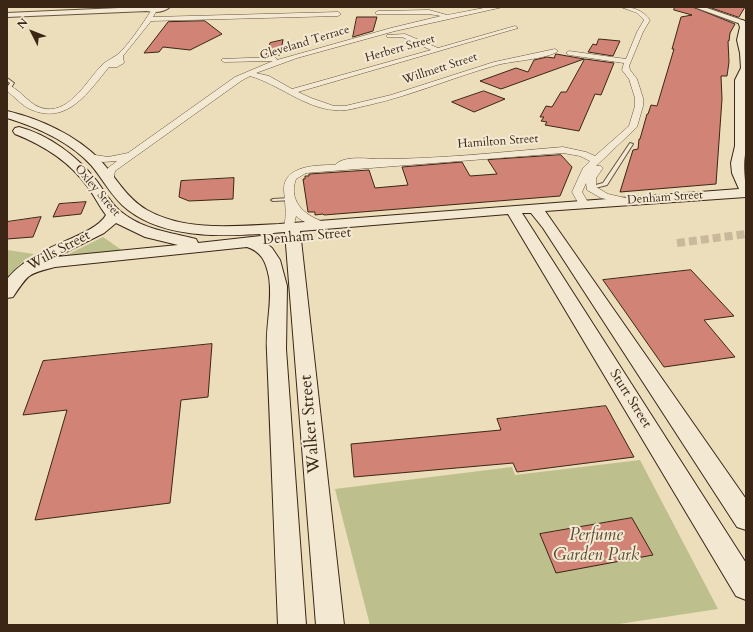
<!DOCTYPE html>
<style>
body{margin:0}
#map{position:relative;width:753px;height:632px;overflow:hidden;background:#ecddbb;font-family:Cardo,serif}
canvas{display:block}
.frame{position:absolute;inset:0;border:8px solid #3b2616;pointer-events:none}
.north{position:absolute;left:12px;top:12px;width:40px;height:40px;-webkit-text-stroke:3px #f3e9d3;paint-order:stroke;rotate:312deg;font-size:11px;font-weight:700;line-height:16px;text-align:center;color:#3b2616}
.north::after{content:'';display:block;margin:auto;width:14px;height:18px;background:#3b2616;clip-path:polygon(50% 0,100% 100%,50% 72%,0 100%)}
</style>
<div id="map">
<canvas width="753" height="632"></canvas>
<div class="frame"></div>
<div class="north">N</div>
</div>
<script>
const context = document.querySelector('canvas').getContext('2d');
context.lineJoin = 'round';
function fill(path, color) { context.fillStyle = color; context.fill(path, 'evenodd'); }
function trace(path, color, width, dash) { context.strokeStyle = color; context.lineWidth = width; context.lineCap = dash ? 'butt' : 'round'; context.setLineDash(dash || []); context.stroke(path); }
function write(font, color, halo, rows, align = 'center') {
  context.font = font + ' Cardo,serif'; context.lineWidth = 4; context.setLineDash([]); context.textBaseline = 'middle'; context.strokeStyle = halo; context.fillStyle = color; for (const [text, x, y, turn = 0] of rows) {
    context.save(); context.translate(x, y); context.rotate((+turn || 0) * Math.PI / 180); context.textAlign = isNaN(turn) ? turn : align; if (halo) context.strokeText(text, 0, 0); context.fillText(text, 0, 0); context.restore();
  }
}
fill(new Path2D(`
 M 103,237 L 123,251 L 65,256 Z
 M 7,250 L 34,254 L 20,264 L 7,279 Z
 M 640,460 L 718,609 L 612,625 L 370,625 L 335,489 L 512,467 L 515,475 Z`), '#bdbf8c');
const building = new Path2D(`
 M 675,7 L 693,7 L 735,24 L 730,33 L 729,41 L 728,41 L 729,62 L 727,76 L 721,76 L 722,99 L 716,184 L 620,192 L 633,150 L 638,149 L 639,139 L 640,139 L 647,114 L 648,114 L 651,105 L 657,106 L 674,49 L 672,49 L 681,17 L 692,15 L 674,10 Z
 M 709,7 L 745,7 L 739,17 Z
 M 357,17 L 377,17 L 373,31 L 353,37 Z
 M 205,21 L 222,34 L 190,50 L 163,47 L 159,52 L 144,53 L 168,22 Z
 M 599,39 L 620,41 L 613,56 L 588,52 L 593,44 L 596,45 Z
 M 283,40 L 280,55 L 266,55 L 270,43 Z
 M 556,54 L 584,59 L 501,89 L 480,81 L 516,68 L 528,72 L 534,60 L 547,57 L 554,58 Z
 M 585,59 L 614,63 L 601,95 L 595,94 L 579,131 L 545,125 L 547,122 L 541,121 L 544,117 L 540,117 L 546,106 L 552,107 L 561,92 L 566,92 Z
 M 484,91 L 505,99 L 474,112 L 452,102 Z
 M 561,155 L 572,167 L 560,196 L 324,215 L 323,214 L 315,215 L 315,212 L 308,212 L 303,179 L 305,179 L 305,176 L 309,176 L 309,174 L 369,170 L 375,188 L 408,185 L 402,167 L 462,162 L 470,176 L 497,174 L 488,160 Z
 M 234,178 L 233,199 L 189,201 L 179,197 L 181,181 Z
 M 86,202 L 81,214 L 53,217 L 59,204 Z
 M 41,217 L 33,237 L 7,239 L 7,222 Z
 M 691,270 L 734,316 L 704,320 L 735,357 L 664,367 L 603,280 Z
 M 212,344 L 208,397 L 181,400 L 170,503 L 35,520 L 67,410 L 23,415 L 43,361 Z
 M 606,406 L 634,457 L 517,472 L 513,463 L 354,477 L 351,444 L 501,430 L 497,419 Z
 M 632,518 L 653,555 L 556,573 L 540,534 Z`);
fill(building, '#d18375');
trace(building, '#3b2616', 1);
trace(new Path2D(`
 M 677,243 L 746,234`), '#c9b89a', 8, [8, 4]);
const service = new Path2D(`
 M 7,78 L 14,83 L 10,89 L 9,89 L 7,88 L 10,83 L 7,81 Z
 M 630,143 L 633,144 L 607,185 L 591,189 L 589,189 L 589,187 L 603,183 Z
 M 290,198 L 292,198 L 292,200 L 273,201 L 271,200 L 273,199 Z`);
const minor = new Path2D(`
 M 489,7 L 503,7 L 395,31 L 297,58 L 256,73 L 269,76 L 292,89 L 431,50 L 402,37 L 387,37 L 387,35 L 405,34 L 438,48 L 515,26 L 518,28 L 298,92 L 311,98 L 334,106 L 345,106 L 391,95 L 494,62 L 555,49 L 558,51 C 548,59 511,61 497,65 C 454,77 413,95 369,105 C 358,107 346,112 334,110 C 305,108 278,84 250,76 L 241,81 L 115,171 L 113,182 L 107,182 L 104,175 L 108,168 L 117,161 L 103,162 L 86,159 L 84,157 L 89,154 L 108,157 L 128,153 L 235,77 L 273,61 L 224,62 L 221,60 L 222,59 L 274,57 L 276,58 L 277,60 L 391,28 L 441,16 L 429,14 L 376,14 L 376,12 L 378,11 L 429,10 L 447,15 Z
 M 621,7 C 634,7 642,10 650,20 L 643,32 L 629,66 L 630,70 L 637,79 L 643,98 L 643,106 L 637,127 L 596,166 L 601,166 L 603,168 L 596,178 L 596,187 L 608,194 L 630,199 L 631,201 L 630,203 L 626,204 L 601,198 L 587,190 L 586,183 L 582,192 L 589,204 L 588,206 L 580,206 L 572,192 L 583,168 L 590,161 L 580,156 L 563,153 L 306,173 L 296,179 C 287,203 308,218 328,223 L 329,225 L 324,228 C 313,226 304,223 296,216 L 293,229 L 285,229 L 284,227 C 287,215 285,203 284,190 C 283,165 318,165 335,165 C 344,155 367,159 380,159 C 441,159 502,152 563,147 L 586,152 L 595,156 L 629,126 L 635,106 L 635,98 L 629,79 L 622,70 L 624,63 L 569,55 L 566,53 L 569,51 L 626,59 L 637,32 L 644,20 L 637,13 Z
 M 153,10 L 156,12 L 153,17 L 338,12 L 341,14 L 338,16 L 151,21 L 123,56 L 124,63 L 117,67 L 109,67 C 89,91 68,125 32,110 C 22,106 15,97 7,91 L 7,85 C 22,89 29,107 46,109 C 72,112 88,78 104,63 C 108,60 113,58 117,55 C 128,46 143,23 151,11 Z`);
const tertiary = new Path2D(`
 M 141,7 L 170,7 C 164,12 155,13 147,11 L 7,17 L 7,13 Z
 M 694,7 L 704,7 L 745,21 L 744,23 L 738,23 Z`);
const secondary = new Path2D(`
 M 739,20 L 742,20 L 746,22 L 746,150 C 742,165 746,182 746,197 L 545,211 L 746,499 L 746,530 L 737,527 L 543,228 L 531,213 L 522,213 L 746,563 L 746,600 L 736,596 L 508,214 L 300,231 L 344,625 L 316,625 L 285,232 C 236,236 169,242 128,210 C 112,198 104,180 91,165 C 70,142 37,127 7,118 L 7,111 C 40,119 76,135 100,160 C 116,177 126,198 147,210 C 186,232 236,226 279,224 L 739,189 L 732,173 L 731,163 L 735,146 L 735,80 L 741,68 L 740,53 L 737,40 L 740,27 L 738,22 Z
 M 19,127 C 49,135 77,156 96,180 C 104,190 110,203 120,211 C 143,230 169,232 196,239 L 198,243 L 261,236 L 266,238 L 269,241 L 267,244 L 272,248 L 280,260 L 287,286 L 286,349 L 306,625 L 278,625 C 274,534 271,443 267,352 C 265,327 273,302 269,277 C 266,262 262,252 247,247 L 55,267 C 28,274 29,273 13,297 L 7,298 L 7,279 C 18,266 30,258 46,250 C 62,241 97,231 106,215 C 99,206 94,195 87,186 C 69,161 43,145 15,134 L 13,131 L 15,128 ZM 116,223 L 145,237 L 178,245 L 56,257 L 104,233 Z`);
trace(service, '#67543f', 2);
trace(minor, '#67543f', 1);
trace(tertiary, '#67543f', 2);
trace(secondary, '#3b2616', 2);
fill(service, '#f3e9d3');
fill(minor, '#f3e9d3');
fill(tertiary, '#f3e9d3');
fill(secondary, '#f3e9d3');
write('12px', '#3b2616', '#f3e9d3', [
 ["Cleveland Terrace",305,43,-17],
 ["Herbert Street",400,49,-16],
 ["Willmett Street",440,69,-18],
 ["Hamilton Street",498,142,-4],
 ["Oxley Street",97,191,50],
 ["Denham Street",665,198,-4]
]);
write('14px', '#3b2616', '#f3e9d3', [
 ["Denham Street",307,237,-5],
 ["Wills Street",59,251,-28],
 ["Sturt Street",630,399,58]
]);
write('17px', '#3b2616', '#f3e9d3', [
 ["Walker Street",311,424,-95]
]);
write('italic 17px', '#5c4c34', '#f3e9d3', [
 ["Perfume",596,536],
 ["Garden Park",596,556]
]);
</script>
